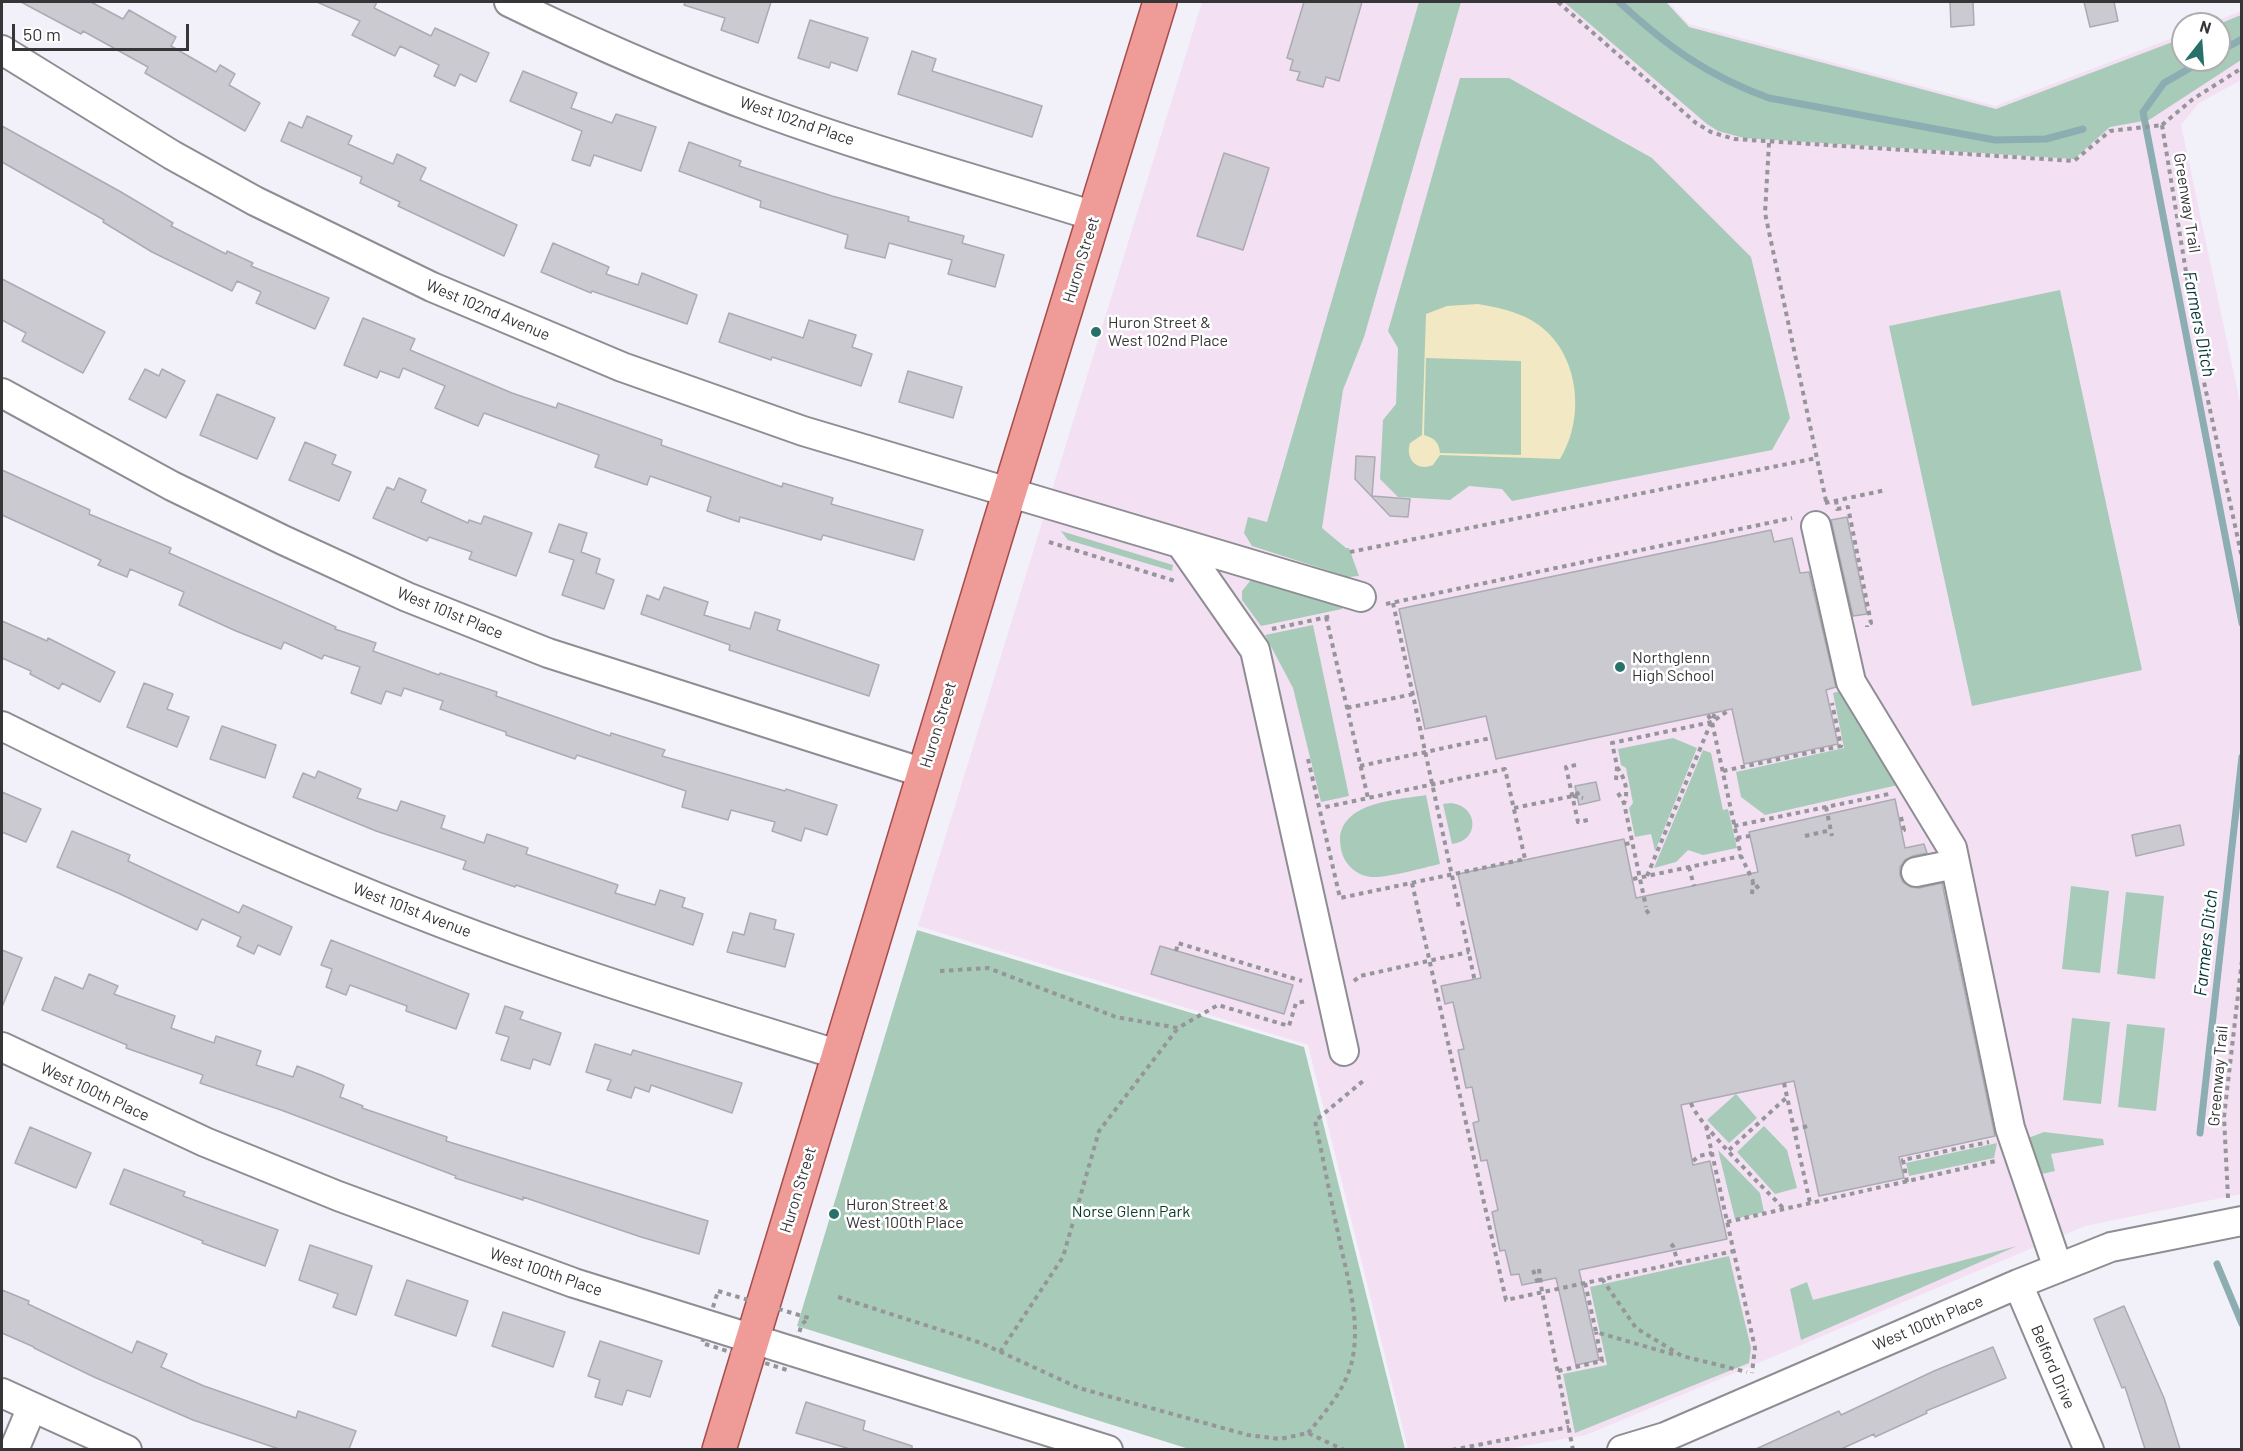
<!DOCTYPE html>
<style>
body{margin:0}
#map{position:relative;width:2243px;height:1451px;overflow:hidden;background:#f2f0f8;font-family:Barlow,sans-serif}
canvas{display:block}
.frame{position:absolute;inset:0;border:3px solid #363538;pointer-events:none}
.north{position:absolute;left:2171px;top:12px;width:60px;height:60px;box-sizing:border-box;background:#fff;border:2px solid #afaeaf;border-radius:50%;rotate:17deg;font-size:16px;font-weight:700;line-height:24px;text-align:center;color:#363538}
.north::after{content:'';display:block;margin:auto;width:21px;height:27px;background:#28716b;clip-path:polygon(50% 0,100% 100%,50% 72%,0 100%)}
.scale{position:absolute;left:12px;top:24px;width:177px;height:27px;box-sizing:border-box;border:3px solid #363538;border-top:0;padding-left:8px;font-size:18px;line-height:21px;white-space:nowrap;color:#363538;-webkit-text-stroke:4px #fff;paint-order:stroke}
</style>
<div id="map">
<canvas width="2243" height="1451"></canvas>
<div class="frame"></div>
<div class="north">N</div>
<div class="scale">50 m</div>
</div>
<script>
const context = document.querySelector('canvas').getContext('2d');
context.lineJoin = 'round';
function fill(path, color) { context.fillStyle = color; context.fill(path, 'evenodd'); }
function trace(path, color, width, dash) { context.strokeStyle = color; context.lineWidth = width; context.lineCap = dash ? 'butt' : 'round'; context.setLineDash(dash || []); context.stroke(path); }
function write(font, color, halo, rows, align = 'center') {
  context.font = font + ' Barlow,sans-serif'; context.lineWidth = 5; context.setLineDash([]); context.textBaseline = 'middle'; context.strokeStyle = halo; context.fillStyle = color; for (const [text, x, y, turn = 0] of rows) {
    context.save(); context.translate(x, y); context.rotate((+turn || 0) * Math.PI / 180); context.textAlign = isNaN(turn) ? turn : align; if (halo) context.strokeText(text, 0, 0); context.fillText(text, 0, 0); context.restore();
  }
}
fill(new Path2D(`
 M 1202,2 L 1668,2 L 1689,24 L 1995,106 L 2183,34 L 2183,60 L 2219,60 L 2219,24 L 2209,24 L 2241,11 L 2241,80 L 2199,103 L 2181,125 L 2241,407 L 2241,1194 L 2085,1226 L 1586,1435 L 1506,1449 L 1408,1449 L 1308,1045 L 918,926 Z`), '#f3e1f3');
fill(new Path2D(`
 M 1419,2 L 1461,2 L 1364,337 L 1343,390 L 1322,528 L 1346,548 L 1349,548 L 1359,576 L 1348,577 L 1252,546 L 1244,533 L 1248,517 L 1267,522 Z
 M 1564,2 L 1666,2 L 1689,27 L 1996,109 L 2183,38 L 2183,60 L 2219,60 L 2219,24 L 2241,15 L 2241,60 L 2149,120 L 2110,127 L 2074,159 L 1744,138 L 1718,131 L 1707,124 Z
 M 1460,78 L 1509,78 L 1652,158 L 1751,257 L 1790,418 L 1772,450 L 1512,501 L 1502,489 L 1469,486 L 1450,500 L 1398,497 L 1380,479 L 1383,420 L 1396,404 L 1398,348 L 1388,331 Z
 M 2060,290 L 2142,670 L 1972,706 L 1889,326 Z
 M 1061,531 L 1173,565 L 1172,571 L 1068,540 Z
 M 1255,575 L 1343,604 L 1342,609 L 1261,626 L 1242,600 L 1242,591 Z
 M 1313,625 L 1349,796 L 1321,802 L 1293,688 L 1265,635 Z
 M 1848,689 L 1898,785 L 1765,815 L 1741,797 L 1736,772 L 1844,748 L 1833,693 Z
 M 1673,738 L 1697,748 L 1655,851 L 1651,834 L 1635,837 L 1629,808 L 1633,803 L 1626,768 L 1621,765 L 1618,749 Z
 M 1703,750 L 1711,753 L 1723,810 L 1728,809 L 1737,848 L 1703,855 L 1688,850 L 1676,862 L 1654,868 Z
 M 1426,795 L 1440,864 C 1422,868 1388,878 1371,877 C 1360,876 1350,869 1345,860 C 1341,853 1340,845 1340,837 C 1345,801 1398,800 1426,795 Z
 M 1451,803 C 1479,806 1480,841 1452,844 L 1443,804 Z
 M 2071,886 L 2109,891 L 2100,973 L 2062,969 Z
 M 2126,892 L 2164,896 L 2155,979 L 2117,974 Z
 M 917,930 L 1304,1047 L 1405,1449 L 1189,1449 L 797,1326 Z
 M 2072,1018 L 2110,1022 L 2101,1104 L 2063,1100 Z
 M 2127,1024 L 2165,1028 L 2156,1111 L 2118,1107 Z
 M 1736,1094 L 1757,1118 L 1729,1143 L 1707,1120 Z
 M 1764,1126 L 1787,1150 L 1797,1188 L 1775,1194 L 1737,1152 Z
 M 2044,1132 L 2103,1139 L 2104,1145 L 2051,1154 L 2055,1171 L 2042,1174 L 2028,1138 Z
 M 1997,1143 L 1994,1158 L 1909,1176 L 1906,1163 Z
 M 1718,1150 L 1760,1193 L 1764,1212 L 1735,1219 Z
 M 2017,1246 L 1801,1340 L 1790,1289 L 1807,1282 L 1813,1300 Z
 M 1729,1256 L 1751,1348 L 1749,1363 L 1575,1433 L 1563,1374 L 1607,1365 L 1590,1287 Z`), '#a7cbb8');
fill(new Path2D(`
 M 1478,304 C 1496,307 1515,311 1531,320 C 1579,347 1587,416 1560,459 L 1440,455 L 1433,465 C 1417,472 1405,459 1410,443 L 1422,435 L 1426,314 L 1447,306 ZM 1426,358 L 1521,361 L 1521,455 L 1440,453 C 1439,442 1434,438 1424,435 Z`), '#f2e8c3');
trace(new Path2D(`
 M 1619,2 C 1668,47 1706,75 1769,98 L 1995,140 L 2046,139 L 2083,129
 M 2219,52 L 2242,39
 M 2204,60 L 2164,83 L 2143,112 L 2242,623
 M 2200,1133 L 2242,757
 M 2217,1264 L 2242,1324`), '#8cadb1', 7);
const building = new Path2D(`
 M 21,2 L 91,2 L 123,19 L 129,10 L 176,37 L 171,46 L 216,72 L 220,65 L 235,74 L 229,85 L 260,103 L 245,131 L 145,73 L 148,67 L 83,31 L 81,34 Z
 M 317,2 L 377,2 L 374,8 L 431,36 L 435,28 L 489,53 L 476,82 L 460,74 L 455,86 L 434,76 L 439,65 L 400,46 L 395,56 L 352,35 L 360,21 Z
 M 685,2 L 771,2 L 758,43 L 721,30 L 725,18 L 684,5 Z
 M 1304,2 L 1362,2 L 1339,81 L 1326,77 L 1323,87 L 1297,80 L 1300,72 L 1290,70 L 1293,60 L 1287,58 Z
 M 1950,2 L 1973,2 L 1974,25 L 1951,27 Z
 M 2084,2 L 2114,2 L 2118,21 L 2090,27 Z
 M 810,20 L 868,38 L 857,71 L 831,62 L 829,68 L 798,58 Z
 M 912,51 L 936,59 L 932,71 L 1042,106 L 1032,137 L 898,94 Z
 M 523,71 L 577,93 L 571,108 L 612,123 L 616,114 L 656,127 L 641,171 L 594,155 L 590,166 L 572,160 L 582,131 L 510,101 Z
 M 307,116 L 352,136 L 348,144 L 393,164 L 397,154 L 426,168 L 420,180 L 517,225 L 504,256 L 398,206 L 400,202 L 360,183 L 362,177 L 281,141 L 289,122 L 302,128 Z
 M 2,126 L 121,192 L 173,223 L 171,226 L 226,254 L 227,251 L 253,263 L 251,266 L 329,298 L 315,329 L 256,303 L 261,292 L 237,281 L 232,291 L 152,252 L 103,222 L 104,220 L 2,162 Z
 M 689,142 L 741,161 L 739,166 L 832,196 L 909,217 L 908,221 L 964,236 L 962,243 L 1004,255 L 995,287 L 948,274 L 952,260 L 889,243 L 885,258 L 845,248 L 848,235 L 760,207 L 761,201 L 679,171 Z
 M 1224,153 L 1269,168 L 1243,250 L 1197,236 Z
 M 553,243 L 609,267 L 606,274 L 638,285 L 642,273 L 697,295 L 687,324 L 592,291 L 591,293 L 541,272 Z
 M 2,279 L 105,332 L 83,373 L 22,341 L 26,333 L 2,320 Z
 M 729,313 L 803,338 L 809,320 L 856,335 L 852,347 L 872,354 L 861,386 L 772,357 L 771,360 L 719,342 Z
 M 363,318 L 415,339 L 410,350 L 512,393 L 556,408 L 558,403 L 662,440 L 661,445 L 782,487 L 783,483 L 833,498 L 831,504 L 923,530 L 914,560 L 823,535 L 821,540 L 740,517 L 739,522 L 707,511 L 711,497 L 650,476 L 647,485 L 595,467 L 599,455 L 484,413 L 478,426 L 435,408 L 445,386 L 403,368 L 399,378 L 380,371 L 377,378 L 344,365 Z
 M 145,369 L 159,376 L 162,369 L 185,381 L 166,418 L 129,399 Z
 M 908,371 L 962,387 L 953,418 L 899,402 Z
 M 217,394 L 275,418 L 257,459 L 200,435 Z
 M 305,442 L 336,455 L 332,464 L 351,472 L 339,501 L 289,480 Z
 M 1356,456 L 1375,457 L 1372,496 L 1410,499 L 1408,517 L 1390,516 L 1355,479 Z
 M 2,470 L 90,510 L 89,514 L 171,548 L 169,553 L 336,627 L 335,629 L 376,643 L 373,651 L 439,675 L 440,673 L 497,692 L 496,696 L 610,736 L 611,733 L 665,750 L 662,756 L 785,791 L 786,789 L 837,805 L 827,835 L 805,828 L 801,841 L 772,831 L 775,822 L 731,810 L 728,820 L 682,807 L 686,791 L 577,755 L 575,759 L 506,735 L 506,732 L 440,709 L 443,701 L 404,688 L 401,696 L 386,691 L 381,704 L 351,693 L 360,667 L 324,655 L 322,659 L 284,642 L 281,649 L 236,631 L 179,605 L 184,592 L 130,569 L 127,577 L 98,565 L 101,560 L 2,515 Z
 M 399,478 L 426,490 L 421,502 L 468,523 L 469,520 L 481,524 L 484,516 L 532,533 L 516,576 L 469,559 L 472,552 L 429,537 L 427,541 L 373,518 L 387,487 L 394,490 Z
 M 1847,517 L 1867,614 L 1853,616 L 1831,520 Z
 M 559,524 L 587,533 L 581,552 L 600,559 L 596,573 L 614,580 L 604,609 L 562,595 L 574,560 L 549,552 Z
 M 1771,530 L 1774,542 L 1792,538 L 1800,573 L 1809,572 L 1836,687 L 1826,690 L 1838,744 L 1744,764 L 1732,709 L 1496,759 L 1486,716 L 1425,729 L 1399,609 Z
 M 664,587 L 708,602 L 704,615 L 750,629 L 755,612 L 780,620 L 777,630 L 879,665 L 869,696 L 729,650 L 730,645 L 641,614 L 647,595 L 659,600 Z
 M 2,621 L 47,641 L 48,638 L 115,672 L 100,702 L 62,683 L 59,689 L 30,674 L 31,671 L 2,658 Z
 M 144,683 L 173,694 L 167,709 L 189,717 L 177,747 L 127,727 Z
 M 222,726 L 276,745 L 265,778 L 210,759 Z
 M 318,771 L 361,789 L 357,798 L 397,811 L 401,801 L 445,816 L 441,828 L 484,843 L 487,834 L 528,848 L 526,854 L 618,885 L 615,893 L 655,905 L 660,890 L 685,898 L 682,907 L 703,914 L 693,945 L 516,885 L 515,887 L 463,869 L 466,861 L 376,831 L 293,797 L 303,773 L 315,778 Z
 M 1596,782 L 1600,800 L 1579,805 L 1575,786 Z
 M 2,792 L 41,809 L 26,842 L 2,832 Z
 M 1895,799 L 1905,848 L 1924,844 L 1927,853 L 1913,856 L 1905,860 L 1900,867 L 1900,875 L 1903,882 L 1910,887 L 1919,888 L 1942,883 L 1995,1136 L 1899,1157 L 1904,1178 L 1819,1196 L 1794,1081 L 1681,1105 L 1693,1165 L 1710,1161 L 1727,1239 L 1579,1270 L 1599,1360 L 1576,1365 L 1556,1278 L 1522,1285 L 1519,1274 L 1511,1275 L 1505,1250 L 1500,1251 L 1492,1212 L 1498,1210 L 1487,1160 L 1481,1161 L 1473,1123 L 1479,1121 L 1472,1087 L 1466,1088 L 1458,1050 L 1464,1049 L 1459,1029 L 1453,1002 L 1445,1004 L 1441,986 L 1481,978 L 1458,874 L 1624,839 L 1636,898 L 1758,872 L 1749,832 Z
 M 2180,825 L 2184,845 L 2136,856 L 2132,835 Z
 M 72,831 L 130,855 L 128,861 L 239,913 L 243,905 L 292,927 L 280,955 L 258,945 L 254,954 L 237,946 L 241,937 L 202,919 L 197,930 L 118,893 L 57,867 Z
 M 750,913 L 776,920 L 774,929 L 794,934 L 785,967 L 727,952 L 733,932 L 744,935 Z
 M 331,940 L 469,994 L 456,1029 L 406,1011 L 407,1006 L 350,985 L 346,995 L 326,987 L 332,969 L 321,965 Z
 M 1160,946 L 1293,985 L 1284,1014 L 1151,974 Z
 M 2,950 L 22,958 L 2,1007 Z
 M 89,974 L 118,986 L 114,994 L 175,1016 L 171,1028 L 214,1043 L 216,1036 L 261,1051 L 256,1065 L 293,1077 L 297,1066 L 321,1075 L 344,1085 L 340,1097 L 363,1106 L 362,1108 L 447,1137 L 446,1141 L 708,1221 L 699,1254 L 641,1237 L 523,1197 L 523,1200 L 455,1178 L 456,1176 L 281,1110 L 200,1083 L 203,1075 L 126,1048 L 127,1045 L 42,1010 L 55,977 L 83,989 Z
 M 505,1006 L 523,1012 L 520,1019 L 561,1033 L 550,1065 L 533,1059 L 530,1069 L 501,1060 L 509,1037 L 496,1033 Z
 M 595,1044 L 631,1055 L 633,1050 L 742,1083 L 732,1113 L 651,1085 L 649,1092 L 635,1087 L 631,1098 L 607,1090 L 611,1080 L 586,1072 Z
 M 30,1127 L 91,1153 L 76,1188 L 15,1163 Z
 M 124,1169 L 185,1192 L 183,1196 L 278,1230 L 265,1266 L 202,1243 L 203,1241 L 110,1204 Z
 M 310,1245 L 372,1266 L 356,1315 L 333,1307 L 338,1294 L 299,1280 Z
 M 407,1280 L 468,1301 L 456,1336 L 395,1315 Z
 M 2,1290 L 29,1301 L 28,1304 L 132,1353 L 137,1341 L 167,1354 L 161,1367 L 204,1386 L 296,1418 L 298,1411 L 356,1431 L 349,1449 L 279,1449 L 193,1420 L 94,1377 L 34,1348 L 34,1347 L 2,1333 Z
 M 2124,1306 L 2164,1398 L 2180,1449 L 2145,1449 L 2125,1387 L 2122,1388 L 2094,1319 Z
 M 503,1312 L 565,1332 L 553,1367 L 492,1346 Z
 M 600,1341 L 662,1361 L 650,1397 L 627,1390 L 622,1405 L 595,1397 L 600,1380 L 588,1376 Z
 M 1993,1347 L 2006,1378 L 1926,1411 L 1927,1413 L 1875,1437 L 1874,1434 L 1841,1449 L 1756,1449 L 1839,1411 L 1841,1415 L 1934,1371 Z
 M 806,1402 L 865,1421 L 863,1430 L 912,1446 L 912,1449 L 850,1449 L 796,1433 Z`);
fill(building, '#cccad1');
trace(building, '#acaab2', 1.5);
const minor = new Path2D(`
 M 509,2 C 593,43 680,81 768,113 C 875,152 986,182 1094,216
 M 2,50 L 172,155 L 255,201 L 432,287 L 622,367 L 803,431 L 1361,597
 M 2,393 L 172,486 L 283,540 L 407,597 L 548,653 L 924,773
 M 1816,526 L 1851,682 L 1952,848 L 2010,1128 L 2058,1268
 M 1181,544 L 1255,650 L 1344,1051
 M 2,726 C 179,814 358,896 546,961 C 642,995 741,1024 839,1055
 M 1916,872 L 1955,864
 M 2,1047 L 205,1142 L 338,1196 L 574,1283 L 1108,1450
 M 2018,1284 L 2089,1450
 M 2,1393 L 127,1450
 M 14,1450 L 32,1407
 M 1622,1450 L 1665,1437 L 2018,1284 L 2111,1247 L 2242,1221`);
const major = new Path2D(`
 M 719,1450 L 999,526 L 1160,2`);
trace(minor, '#8f8d94', 32);
trace(major, '#a74c4a', 36);
trace(new Path2D(`
 M 1558,2 L 1696,123 L 1711,132 L 1734,139 L 2074,161 L 2110,131 L 2162,125
 M 2162,125 L 2204,382 L 2242,558
 M 2162,125 L 2193,99 L 2242,68
 M 1769,143 L 1765,213 L 1826,501
 M 1836,500 L 1837,509 L 1848,507 L 1871,623 L 1867,624 L 1867,627
 M 1825,503 L 1886,490
 M 1049,542 L 1175,581
 M 1350,552 L 1817,458
 M 1393,603 L 1459,908
 M 1386,604 L 1792,518
 M 1326,617 L 1368,798
 M 1272,629 L 1332,616
 M 1347,708 L 1418,693
 M 1708,715 L 1712,722 L 1741,856 L 1753,881
 M 1308,759 L 1340,898 L 1525,859 L 1505,769 L 1321,808
 M 1576,765 L 1566,767 L 1578,822 L 1588,820
 M 1360,766 L 1491,738
 M 1617,767 C 1625,779 1628,788 1625,802
 M 1723,771 L 1841,746 L 1832,703
 M 1616,780 L 1617,766 L 1612,743 L 1712,722 L 1729,710
 M 1618,793 L 1624,803 L 1646,907
 M 1573,796 L 1583,798
 M 1826,807 L 1832,836
 M 1514,808 L 1573,796 L 1582,791
 M 1901,817 L 1904,830 L 1902,830
 M 1734,826 L 1889,794
 M 1805,836 L 1831,830
 M 1737,838 L 1750,836
 M 1625,844 L 1632,843
 M 1689,867 L 1694,886
 M 1647,876 L 1715,713
 M 1633,879 L 1741,856
 M 1412,883 L 1506,1300 L 1734,1251
 M 1752,894 L 1753,881 L 1761,892
 M 1646,910 L 1651,916
 M 1462,921 L 1475,982
 M 1176,951 L 1178,943 L 1302,981
 M 940,971 L 988,968 L 1116,1017 L 1178,1028 L 1218,1005 L 1289,1026 L 1296,1003 L 1307,1001
 M 1354,981 L 1360,976 L 1469,952
 M 1784,1083 L 1810,1203
 M 1691,1103 C 1696,1122 1766,1190 1784,1209
 M 1706,1126 L 1755,1348 L 1752,1373
 M 1794,1129 L 1809,1126
 M 1729,1150 L 1786,1098
 M 1693,1161 L 1699,1156 L 1712,1153
 M 1907,1182 L 1903,1160 L 1989,1142
 M 2228,1198 L 2224,1117 L 2242,960
 M 1727,1222 L 1996,1161
 M 1671,1244 L 1673,1246 L 1678,1263
 M 1539,1269 L 1542,1292 L 1573,1450
 M 1533,1270 L 1539,1286
 M 1602,1279 L 1636,1328 L 1682,1356 L 1747,1372
 M 1585,1283 L 1596,1332 L 1675,1355
 M 718,1291 L 809,1318 L 802,1324 L 787,1370 L 702,1343 Z
 M 838,1297 L 981,1343 L 1079,1388 L 1248,1435 L 1280,1439 L 1308,1433 L 1344,1450
 M 1000,1352 L 1063,1257 L 1099,1131 L 1178,1028
 M 1558,1371 L 1602,1361 L 1596,1332
 M 1308,1433 C 1321,1417 1336,1400 1345,1381 C 1367,1335 1347,1279 1338,1233 C 1330,1196 1323,1158 1315,1121 L 1363,1081
 M 1452,1450 L 1569,1427`), '#96959a', 4, [4.5, 4.5]);
trace(minor, '#fff', 28);
trace(major, '#ef9b98', 33);
for (const [x, y, r, color] of [
 [1096,332,6,"#28716b"],
 [1620,667,6,"#28716b"],
 [834,1214,6,"#28716b"]
]) { const dot = new Path2D(); dot.arc(x, y, r, 0, 2 * Math.PI); context.fillStyle = color; context.fill(dot); trace(dot, '#fff', 2); }
write('16px', '#363538', '#fff', [
 ["West 102nd Place",797,121,19],
 ["Greenway Trail",2187,203,81],
 ["Huron Street",1081,260,-73],
 ["West 102nd Avenue",488,310,23],
 ["West 101st Place",450,613,22],
 ["Huron Street",938,725,-73],
 ["West 101st Avenue",412,910,21],
 ["Greenway Trail",2218,1076,-85],
 ["West 100th Place",95,1092,25],
 ["Huron Street",798,1190,-73],
 ["West 100th Place",546,1272,19],
 ["West 100th Place",1928,1323,-23],
 ["Belford Drive",2053,1367,67]
]);
write('16px', '#363538', '#fff', [
 ["Huron Street &",1108,323],
 ["West 102nd Place",1108,341],
 ["Northglenn",1632,658],
 ["High School",1632,676],
 ["Huron Street &",846,1205],
 ["West 100th Place",846,1223]
], 'left');
write('16px', '#073b27', '#fff', [
 ["Norse Glenn Park",1131,1212]
]);
write('italic 18px', '#043437', '#fff', [
 ["Farmers Ditch",2199,324,79],
 ["Farmers Ditch",2206,943,-84]
]);
</script>
